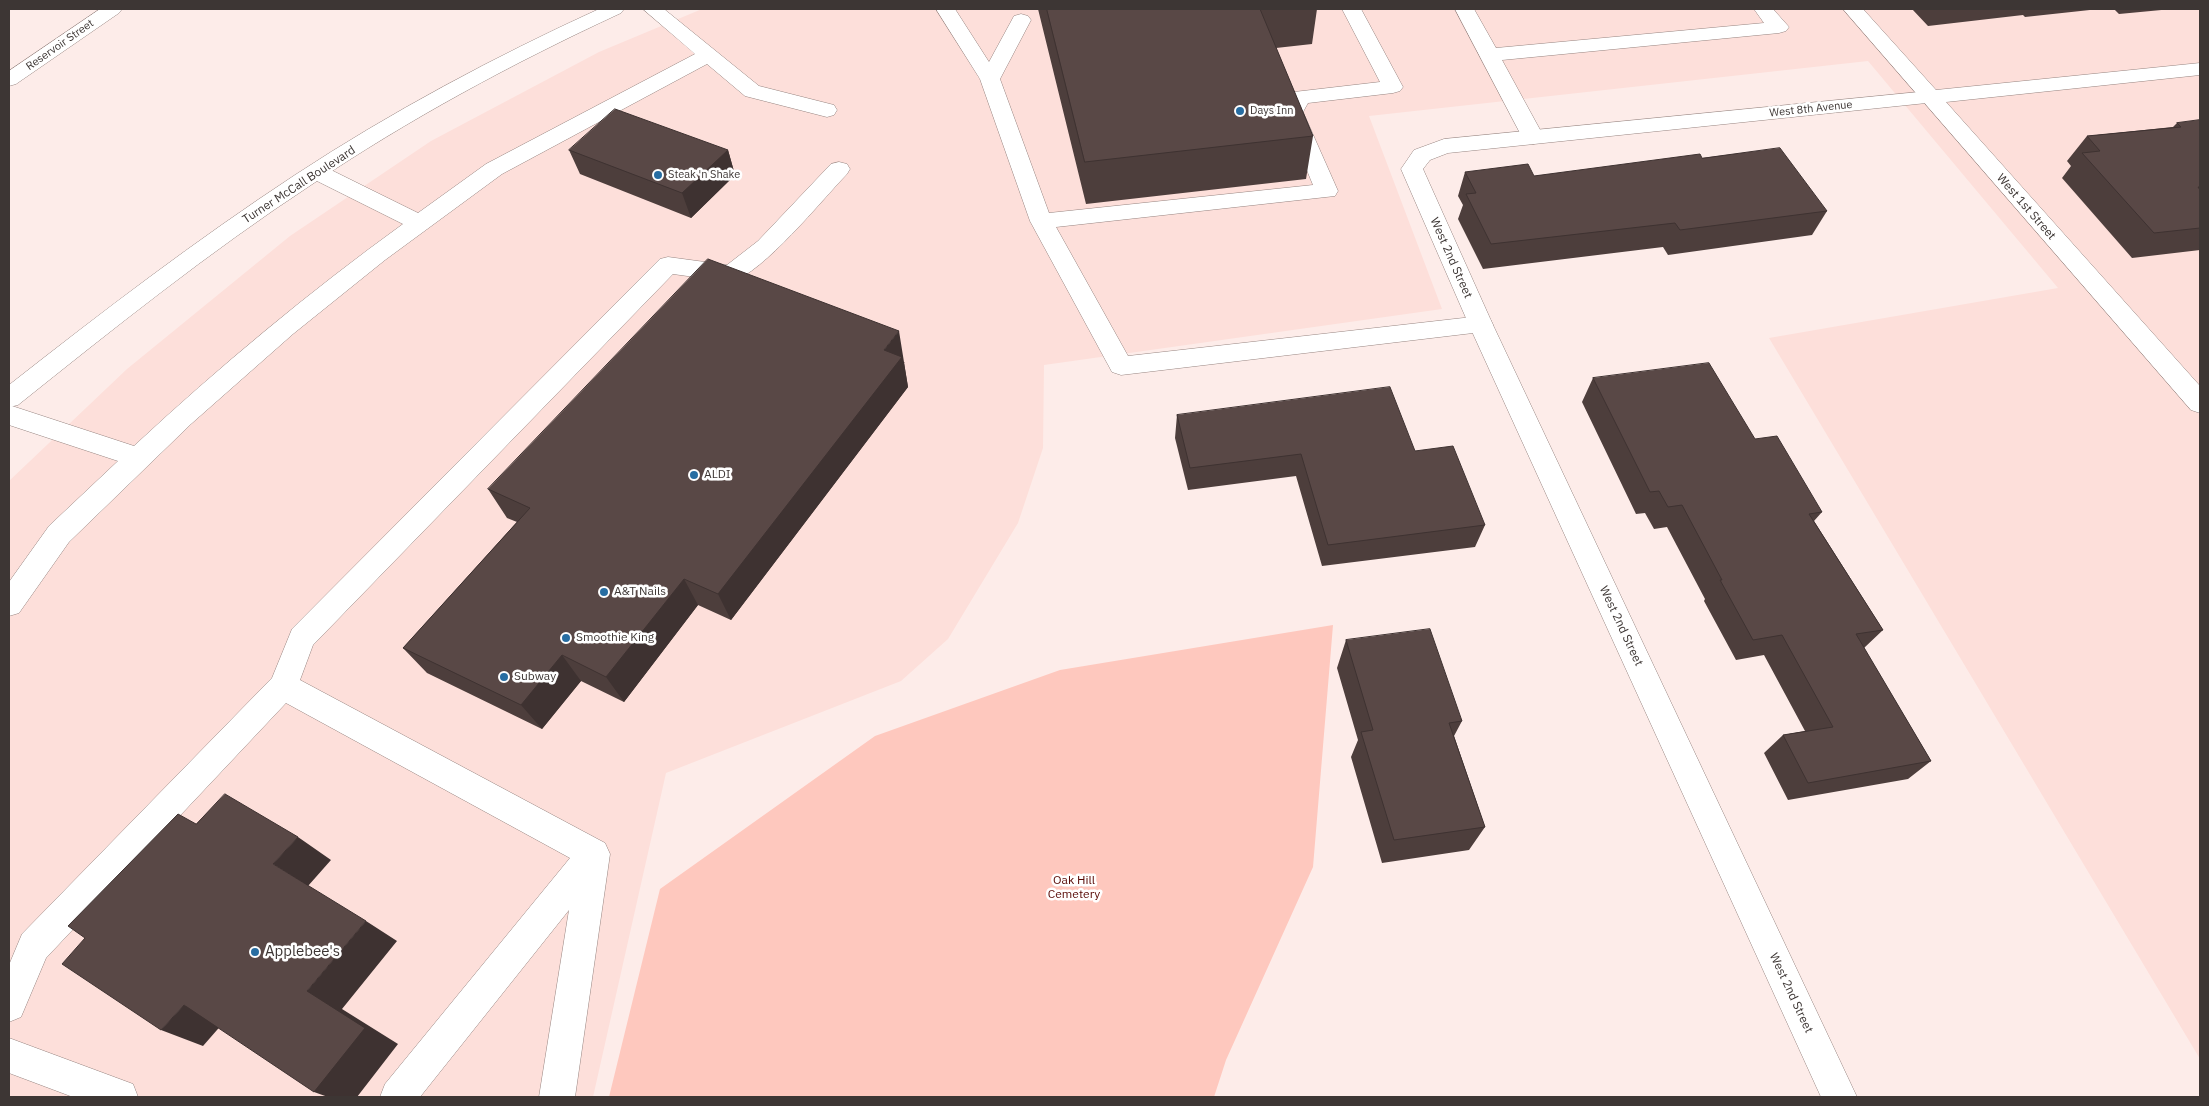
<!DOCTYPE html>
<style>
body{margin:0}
#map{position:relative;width:2209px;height:1106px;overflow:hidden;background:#fdece9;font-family:"IBM Plex Sans",sans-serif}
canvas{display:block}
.frame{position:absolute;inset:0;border:10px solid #3d3634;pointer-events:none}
</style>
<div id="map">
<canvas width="2209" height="1106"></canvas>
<div class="frame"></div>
</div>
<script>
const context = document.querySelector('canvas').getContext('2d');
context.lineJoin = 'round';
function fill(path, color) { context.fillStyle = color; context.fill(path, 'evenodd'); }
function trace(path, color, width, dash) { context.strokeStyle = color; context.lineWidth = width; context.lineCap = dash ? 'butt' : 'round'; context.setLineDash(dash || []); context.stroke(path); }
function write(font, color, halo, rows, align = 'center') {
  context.font = font + ' "IBM Plex Sans",sans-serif'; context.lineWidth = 5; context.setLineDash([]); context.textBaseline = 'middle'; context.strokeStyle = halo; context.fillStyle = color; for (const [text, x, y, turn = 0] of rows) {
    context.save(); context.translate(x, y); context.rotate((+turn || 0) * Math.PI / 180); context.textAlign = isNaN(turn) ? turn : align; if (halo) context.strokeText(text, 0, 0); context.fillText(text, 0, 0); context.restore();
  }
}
fill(new Path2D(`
 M 702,9 L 2200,9 L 2200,1059 L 1769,338 L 2058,288 L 1868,61 L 1369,116 L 1442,309 L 1044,365 L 1043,448 L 1018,523 L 948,639 L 901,681 L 666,773 L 593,1097 L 9,1097 L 9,481 L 127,369 L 290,236 L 431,141 L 599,52 Z`), '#fddfda');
fill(new Path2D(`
 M 1333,625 L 1313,867 L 1226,1060 L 1214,1097 L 609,1097 L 660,889 L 875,736 L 1060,670 Z`), '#fec8be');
const service = new Path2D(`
 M 643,9 L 664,9 L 759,86 L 834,105 L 837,110 L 834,115 L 827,117 L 745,96 L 707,64 L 502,174 L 385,260 L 293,334 L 191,424 L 69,542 L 19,613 L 9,616 L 9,582 L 49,526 L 118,461 L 9,425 L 9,405 L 134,446 C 219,367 309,292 403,224 L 309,177 L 306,172 L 309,167 L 317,165 L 325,167 L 418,213 L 486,164 L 695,54 Z
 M 936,9 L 955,9 L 989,62 L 1014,16 L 1021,14 L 1028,16 L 1031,20 L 1000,79 L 1049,213 L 1313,185 L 1283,112 L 1294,92 L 1380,82 L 1342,9 L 1361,9 L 1403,87 L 1400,91 L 1393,93 L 1308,103 L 1303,112 L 1338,191 L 1335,196 L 1056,227 L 1128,356 L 1481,316 L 1490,319 L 1493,325 L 1490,331 L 1121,375 L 1112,372 L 1030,221 L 980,79 Z
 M 1455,9 L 1474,9 L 1496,48 L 1764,23 L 1754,9 L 1773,9 L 1789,27 L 1786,31 L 1779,33 L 1502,60 L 1544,137 L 1541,142 L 1533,144 L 1525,142 L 1522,137 Z
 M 839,162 L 847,164 L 850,169 L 847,174 C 821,201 764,272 731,282 L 673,274 L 313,645 L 300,680 L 605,843 L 610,854 L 575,1097 L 539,1097 L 569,910 L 420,1097 L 380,1097 L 385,1084 L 570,858 L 286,703 L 46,958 L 21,1017 L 9,1022 L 9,965 L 22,934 L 272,678 L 292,629 L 660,259 L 668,257 L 727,265 L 758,241 L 831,164 Z
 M 9,1038 L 133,1084 L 138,1097 L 73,1097 L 9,1073 Z`);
const minor = new Path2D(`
 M 100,9 L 122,9 L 119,13 L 16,84 L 9,86 L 9,71 Z
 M 1929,91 L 1936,92 L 1939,97 L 1936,102 L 1448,153 L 1430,160 L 1423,169 L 1493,325 L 1857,1097 L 1821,1097 L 1469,325 L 1401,169 L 1414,150 L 1444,139 Z`);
const tertiary = new Path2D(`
 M 1843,9 L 1863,9 L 1936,90 L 2200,63 L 2200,75 L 1946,102 L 2200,386 L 2200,413 L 2191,410 Z`);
const primary = new Path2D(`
 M 599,9 L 624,9 L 621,13 C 513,63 409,119 311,185 C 209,252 113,329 18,405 L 9,407 L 9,385 C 102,312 196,240 295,175 C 391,112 494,57 599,9 Z`);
trace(service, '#978581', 1);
trace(minor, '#978581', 1);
trace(tertiary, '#978581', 1);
trace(primary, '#978581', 1);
fill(service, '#fff');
fill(minor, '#fff');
fill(tertiary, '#fff');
fill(primary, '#fff');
fill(new Path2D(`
 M 1038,9 L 1317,9 L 1312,44 L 1276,48 L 1313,136 L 1306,179 L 1086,204 Z
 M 1912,9 L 2099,9 L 2025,17 L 2023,15 L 1928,26 Z
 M 2114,9 L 2172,9 L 2119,14 Z
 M 2200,120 L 2200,250 L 2132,258 L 2062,178 L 2071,166 L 2067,161 L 2087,136 L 2173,127 L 2177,123 Z
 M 569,150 L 728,150 L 735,175 L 691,218 L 580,174 Z
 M 1702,158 L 1827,211 L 1812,235 L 1668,255 L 1663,247 L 1483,269 L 1458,219 L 1463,205 L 1458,196 L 1465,172 L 1534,176 Z
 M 905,362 L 904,363 L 908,387 L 731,620 L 698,605 L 624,702 L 581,681 L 542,729 L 427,673 L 403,648 L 517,522 L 507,518 L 488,489 Z
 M 1593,378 L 1755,439 L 1822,512 L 1814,521 L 1883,630 L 1864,648 L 1931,761 L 1908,779 L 1788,800 L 1764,753 L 1783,735 L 1805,731 L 1764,655 L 1736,660 L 1704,601 L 1705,599 L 1667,527 L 1654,529 L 1645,513 L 1636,514 L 1582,402 Z
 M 1177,415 L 1415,451 L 1485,525 L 1475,547 L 1322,566 L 1296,476 L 1188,490 L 1175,438 Z
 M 1346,640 L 1462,721 L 1454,736 L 1485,827 L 1469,850 L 1382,863 L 1351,757 L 1358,740 L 1337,668 Z`), '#4d3e3c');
fill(new Path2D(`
 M 728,150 L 735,175 L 691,218 L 682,193 Z
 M 899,331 L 908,387 L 731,620 L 718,594 L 884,350 Z
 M 684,579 L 698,605 L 624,702 L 606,677 Z
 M 562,655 L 581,681 L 542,729 L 521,705 Z
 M 298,837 L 331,860 L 308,886 L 273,864 Z
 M 366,921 L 397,941 L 342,1009 L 398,1044 L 357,1097 L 328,1097 L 314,1092 L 307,991 Z
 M 184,1005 L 224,1022 L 203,1046 L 161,1030 Z`), '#3e3231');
const building = new Path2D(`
 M 1047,9 L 1260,9 L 1313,136 L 1085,162 Z
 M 615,109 L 728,150 L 682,193 L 569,150 Z
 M 2200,120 L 2200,187 L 2198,187 L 2200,190 L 2200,228 L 2154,233 L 2082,153 L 2100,151 L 2087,136 L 2181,127 L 2177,123 Z
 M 1780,148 L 1827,211 L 1680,230 L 1675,223 L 1491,244 L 1466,194 L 1476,193 L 1465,172 L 1528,164 L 1534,176 L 1700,154 L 1702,158 Z
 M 708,259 L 899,331 L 884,350 L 902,357 L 718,594 L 684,579 L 606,677 L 562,655 L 521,705 L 403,648 L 530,508 L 488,489 Z
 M 1709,363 L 1755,439 L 1777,436 L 1822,512 L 1809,514 L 1883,630 L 1856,634 L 1931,761 L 1808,783 L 1783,735 L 1833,727 L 1782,635 L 1753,640 L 1720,580 L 1722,580 L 1682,505 L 1668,507 L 1659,491 L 1650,492 L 1593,378 Z
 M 1390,387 L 1415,451 L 1453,446 L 1485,525 L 1328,545 L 1301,454 L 1190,468 L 1177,415 Z
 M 1430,629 L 1462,721 L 1449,723 L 1485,827 L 1394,840 L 1361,732 L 1373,730 L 1346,640 Z
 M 225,794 L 298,837 L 273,864 L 366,921 L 307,991 L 365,1028 L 314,1092 L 184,1005 L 161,1030 L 62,964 L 85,938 L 68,926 L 178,814 L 196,824 Z`);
fill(building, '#594846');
trace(building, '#3e3231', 1);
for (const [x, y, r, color] of [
 [1240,111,5,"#276da2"],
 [658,175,5,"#276da2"],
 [694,475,5,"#276da2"],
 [604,592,5,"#276da2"],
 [566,638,5,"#276da2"],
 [504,677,5,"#276da2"],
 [255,952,5,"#276da2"]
]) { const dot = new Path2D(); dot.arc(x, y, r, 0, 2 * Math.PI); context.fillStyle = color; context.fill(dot); trace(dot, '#fff', 2); }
write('11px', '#3d3634', '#fff', [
 ["Reservoir Street",60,45,-35],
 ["West 8th Avenue",1811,109,-6]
]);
write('11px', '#3d3634', '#fff', [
 ["Days Inn",1250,111],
 ["Steak 'n Shake",668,175]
], 'left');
write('12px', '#3d3634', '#fff', [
 ["Turner McCall Boulevard",299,185,-33],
 ["West 1st Street",2026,207,49],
 ["West 2nd Street",1451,258,66],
 ["West 2nd Street",1621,626,65],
 ["West 2nd Street",1791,993,65]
]);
write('12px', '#3d3634', '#fff', [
 ["ALDI",704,475],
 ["A&T Nails",614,592],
 ["Smoothie King",576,638],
 ["Subway",514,677]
], 'left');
write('12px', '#550501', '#fff', [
 ["Oak Hill",1074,881],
 ["Cemetery",1074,895]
]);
write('15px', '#3d3634', '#fff', [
 ["Applebee's",265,952]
], 'left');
</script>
